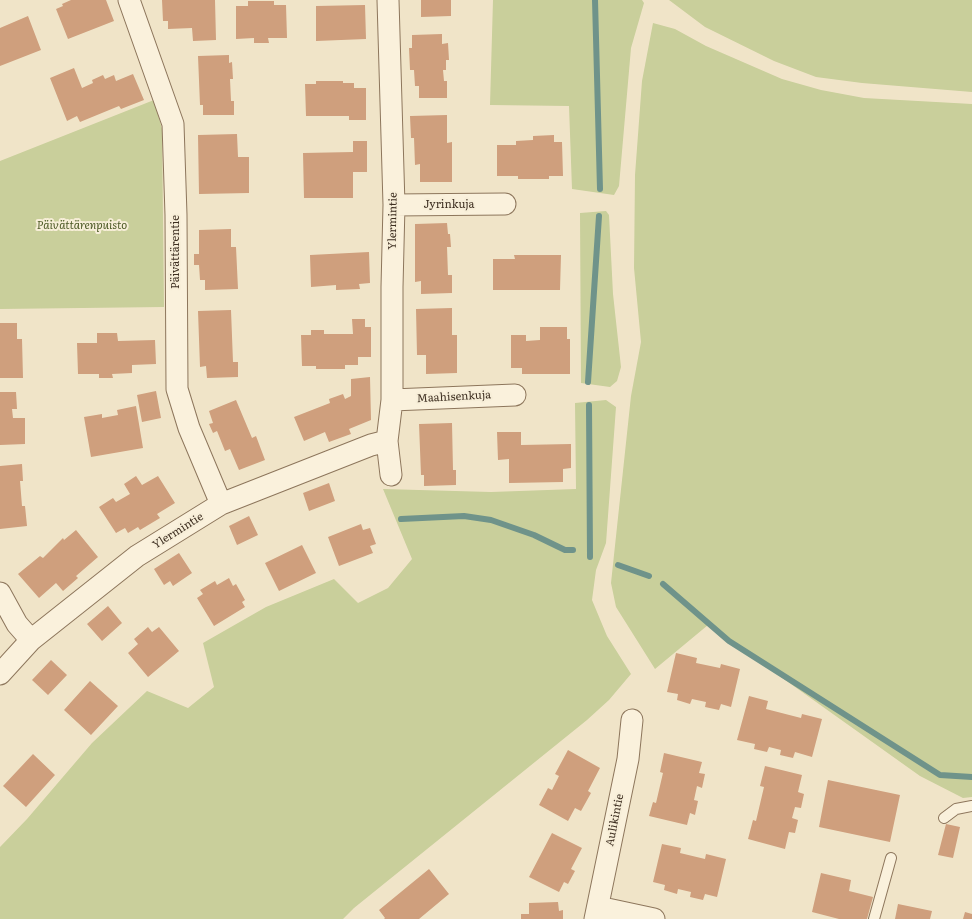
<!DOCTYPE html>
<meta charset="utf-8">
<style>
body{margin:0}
canvas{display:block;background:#f0e4c8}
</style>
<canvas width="972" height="919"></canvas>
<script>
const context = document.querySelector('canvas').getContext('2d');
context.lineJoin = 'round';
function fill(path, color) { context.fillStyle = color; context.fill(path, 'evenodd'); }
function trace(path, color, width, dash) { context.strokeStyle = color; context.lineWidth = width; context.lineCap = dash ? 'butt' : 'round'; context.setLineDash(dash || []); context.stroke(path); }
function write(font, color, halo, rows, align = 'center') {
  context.font = font + ' Literata,serif'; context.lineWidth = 4; context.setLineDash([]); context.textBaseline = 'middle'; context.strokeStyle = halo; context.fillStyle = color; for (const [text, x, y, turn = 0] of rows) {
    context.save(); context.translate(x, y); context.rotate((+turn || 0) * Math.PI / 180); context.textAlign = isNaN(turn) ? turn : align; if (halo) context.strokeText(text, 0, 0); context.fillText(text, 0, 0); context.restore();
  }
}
fill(new Path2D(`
 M 493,0 L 642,0 L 644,3 L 631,48 L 619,186 L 614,195 L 572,189 L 569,106 L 490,105 Z
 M 669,0 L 972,0 L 972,92 L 862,83 L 816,77 L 774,61 L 705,27 Z
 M 653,23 L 675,29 L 706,46 L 782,79 L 821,90 L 864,98 L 972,104 L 972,797 L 963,798 L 920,776 L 708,625 L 655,669 L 616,607 L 611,583 L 631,396 L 641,342 L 634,268 L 635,175 L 642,81 Z
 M 154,100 L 162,129 L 164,307 L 0,309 L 0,161 Z
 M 606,211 L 609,215 L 613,294 L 621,367 L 617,381 L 610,387 L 581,383 L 580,213 Z
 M 606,400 L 616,407 L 606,543 L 596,570 L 592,600 L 607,636 L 631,674 L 609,700 L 587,720 L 354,908 L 343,919 L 0,919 L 0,847 L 27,819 L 92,743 L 147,691 L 188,708 L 214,687 L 203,643 L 266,607 L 334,579 L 358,603 L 388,588 L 412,559 L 383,489 L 491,492 L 576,489 L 575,403 Z`), '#c9cf9b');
trace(new Path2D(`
 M 595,0 L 600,189
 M 588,382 L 599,216
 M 589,405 L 590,557
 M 401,519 L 464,516 L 491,520 L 534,535 L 565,550 L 573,550
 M 618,565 L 649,576
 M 663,584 L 729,641 L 940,775 L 972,777`), '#6f938a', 6);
fill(new Path2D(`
 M 71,0 L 106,0 L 114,21 L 68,39 L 56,9 L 63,6 L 62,4 Z
 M 162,0 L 215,0 L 216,40 L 193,41 L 192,28 L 168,29 L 168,21 L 163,21 Z
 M 421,0 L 451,0 L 451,16 L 421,17 Z
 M 248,1 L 274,1 L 274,5 L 286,5 L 287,38 L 268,38 L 269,43 L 254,43 L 254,38 L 236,39 L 236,6 L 248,6 Z
 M 365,5 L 366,39 L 316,41 L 316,6 Z
 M 28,16 L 41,50 L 0,66 L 0,28 Z
 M 442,34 L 442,44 L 448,43 L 449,60 L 446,60 L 446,70 L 443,70 L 444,81 L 447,81 L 447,98 L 419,98 L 419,86 L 415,86 L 414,70 L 410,70 L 409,48 L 412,48 L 412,35 Z
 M 229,55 L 229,63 L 232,62 L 233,79 L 230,79 L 231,101 L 234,101 L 234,115 L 203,115 L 203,105 L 200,105 L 198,56 Z
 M 74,68 L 82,88 L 93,83 L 92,80 L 103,75 L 105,79 L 114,75 L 116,81 L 133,74 L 144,100 L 121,109 L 119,106 L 80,122 L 77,116 L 67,121 L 50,78 Z
 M 316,81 L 343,81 L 343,83 L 354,83 L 354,88 L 366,88 L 366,120 L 349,120 L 349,116 L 306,116 L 305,84 L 316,84 Z
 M 447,115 L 447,143 L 452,142 L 452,182 L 420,182 L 420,164 L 415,165 L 414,138 L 411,138 L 410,116 Z
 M 237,134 L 238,157 L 249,157 L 249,193 L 199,194 L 198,135 Z
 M 554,135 L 554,142 L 562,142 L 563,176 L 549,176 L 549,179 L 518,179 L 518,176 L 497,176 L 497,145 L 516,145 L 516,141 L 533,140 L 533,136 Z
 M 353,141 L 367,141 L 367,172 L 353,172 L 353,198 L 304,198 L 303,153 L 353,152 Z
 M 447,223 L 448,234 L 450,234 L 451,247 L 447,247 L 448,275 L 452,275 L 452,293 L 421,294 L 421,281 L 415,282 L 415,224 Z
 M 231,229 L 231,247 L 236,247 L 238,289 L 205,290 L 205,280 L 200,280 L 199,265 L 194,265 L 194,254 L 199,254 L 199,230 Z
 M 369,252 L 370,283 L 359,284 L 360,289 L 336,290 L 336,285 L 311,287 L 310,255 Z
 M 514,255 L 561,255 L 560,290 L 493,290 L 493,259 L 515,259 Z
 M 452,308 L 452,335 L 457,335 L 457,373 L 426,374 L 426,355 L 417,355 L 416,309 Z
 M 231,310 L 233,362 L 238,362 L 238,377 L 207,378 L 206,366 L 200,367 L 198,311 Z
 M 352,319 L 365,319 L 365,327 L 371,327 L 371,357 L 358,357 L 358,365 L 345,365 L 345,369 L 316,369 L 316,366 L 302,366 L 301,335 L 311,335 L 311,330 L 324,330 L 324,334 L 353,334 Z
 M 0,323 L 17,323 L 17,339 L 22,339 L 23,378 L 0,378 Z
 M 540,327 L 567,327 L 567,339 L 570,339 L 570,374 L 522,374 L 522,368 L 511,368 L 511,335 L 526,335 L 526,341 L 540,340 Z
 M 97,333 L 117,333 L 118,341 L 155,340 L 156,364 L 132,365 L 132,373 L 112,374 L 113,378 L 99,378 L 99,374 L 78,374 L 77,343 L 97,343 Z
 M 370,377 L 371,420 L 349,429 L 351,434 L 329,442 L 325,432 L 304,441 L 294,417 L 330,403 L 329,399 L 343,394 L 345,399 L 351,396 L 351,379 Z
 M 156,391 L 161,418 L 142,422 L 137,395 Z
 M 0,392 L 16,392 L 17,409 L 12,409 L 13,418 L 25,418 L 25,444 L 0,445 Z
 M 236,400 L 252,438 L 256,436 L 265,460 L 239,470 L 230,449 L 225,451 L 217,431 L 213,433 L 209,424 L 213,423 L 209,411 Z
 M 136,406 L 143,448 L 91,457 L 84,417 L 102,414 L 102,418 L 118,415 L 117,410 Z
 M 452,423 L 453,470 L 456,470 L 456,485 L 424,486 L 424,475 L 421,475 L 419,424 Z
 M 497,432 L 521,432 L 521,445 L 571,444 L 571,468 L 563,469 L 563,482 L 509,483 L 509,459 L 498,460 Z
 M 22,464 L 23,481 L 20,481 L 22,506 L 25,506 L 27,526 L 0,529 L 0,466 Z
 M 136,476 L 142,485 L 158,476 L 175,503 L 157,514 L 160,518 L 140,530 L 138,527 L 128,533 L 125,528 L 116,533 L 99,507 L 113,498 L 116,502 L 130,494 L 124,484 Z
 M 329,483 L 335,501 L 309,511 L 303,493 Z
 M 249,516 L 258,535 L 237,545 L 229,526 Z
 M 361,524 L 363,530 L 370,528 L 376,544 L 370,546 L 373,553 L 339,566 L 328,537 Z
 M 76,530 L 98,557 L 76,576 L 78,578 L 63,591 L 56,583 L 39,598 L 18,574 L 40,556 L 43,558 L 63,538 L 64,540 Z
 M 302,545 L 316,573 L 279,591 L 265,563 Z
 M 179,553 L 192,573 L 173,586 L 170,581 L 164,585 L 154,569 Z
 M 229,578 L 233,586 L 236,584 L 245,600 L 242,602 L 245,607 L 214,626 L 197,598 L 203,594 L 200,590 L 215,581 L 217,585 Z
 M 108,606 L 122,623 L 102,641 L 87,624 Z
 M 148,627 L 152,632 L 159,627 L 179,651 L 148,677 L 128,653 L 138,644 L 134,639 Z
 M 676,653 L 697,658 L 696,663 L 720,668 L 721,664 L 740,669 L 731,707 L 721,704 L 719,710 L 705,707 L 706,702 L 692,699 L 690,704 L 677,700 L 678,694 L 667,692 Z
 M 51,660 L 67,675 L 48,695 L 32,680 Z
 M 90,681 L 118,706 L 91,735 L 64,710 Z
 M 749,696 L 768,701 L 766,709 L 801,718 L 802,714 L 822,719 L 812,757 L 795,752 L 793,758 L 780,755 L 781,750 L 769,747 L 767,752 L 754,749 L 755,744 L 737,740 Z
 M 568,750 L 600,768 L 588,791 L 591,793 L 581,811 L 575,808 L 568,821 L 539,805 L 548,788 L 552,790 L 559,776 L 555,774 Z
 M 664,753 L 702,762 L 699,773 L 705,774 L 702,788 L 697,786 L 694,800 L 698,801 L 695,815 L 690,813 L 687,825 L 649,816 L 653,802 L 656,803 L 663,773 L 660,772 Z
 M 33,754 L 55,775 L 26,807 L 3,786 Z
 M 765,766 L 802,775 L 798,792 L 804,794 L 801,808 L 795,807 L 792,818 L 798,820 L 795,833 L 789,832 L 785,849 L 748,839 L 753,820 L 756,821 L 764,787 L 760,786 Z
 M 828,780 L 900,795 L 890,842 L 819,827 Z
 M 946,824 L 960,827 L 953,858 L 938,855 Z
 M 552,833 L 582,848 L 571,869 L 575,871 L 568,884 L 564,882 L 559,892 L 529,877 Z
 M 662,844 L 681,848 L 680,853 L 705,859 L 706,854 L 726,859 L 717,897 L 705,894 L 703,900 L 690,897 L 691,892 L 678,889 L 677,894 L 664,890 L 665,885 L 653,882 Z
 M 429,869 L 449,894 L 419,919 L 384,919 L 385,918 L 379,910 Z
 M 821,873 L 851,880 L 849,891 L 873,897 L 867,919 L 839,919 L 812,912 Z
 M 558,902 L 559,911 L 563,910 L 563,919 L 521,919 L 521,914 L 529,914 L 529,903 Z
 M 898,904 L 932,911 L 930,919 L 895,919 Z
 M 965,912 L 972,914 L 972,919 L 963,919 Z`), '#cf9f7d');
const lane = new Path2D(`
 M 944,818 L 956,809 L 972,806
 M 874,919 L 891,858`);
const street = new Path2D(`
 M 129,0 L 173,124 L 176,215 L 177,389 L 189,428 L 221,504
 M 388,0 L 394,205 L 392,287 L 392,400 L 387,441 L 391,475
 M 394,205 L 505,204
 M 392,400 L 515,395
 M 0,593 L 17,624 L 31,640
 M 0,674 L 31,640 L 137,556 L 221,504 L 371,445 L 387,441
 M 598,907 L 654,919
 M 595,919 L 628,759 L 632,720`);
trace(lane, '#8d765c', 12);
trace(street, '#8d765c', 23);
trace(lane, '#faf1dc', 10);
trace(street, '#faf1dc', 21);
write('11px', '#3d2e20', '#f7eed8', [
 ["Jyrinkuja",449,205],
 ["Ylermintie",393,221,-89],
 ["Päivättärentie",176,252,-90],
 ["Maahisenkuja",454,397,-3],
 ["Ylermintie",178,531,-32],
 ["Aulikintie",615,820,-79]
]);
write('italic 11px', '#4d5a26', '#f7eed8', [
 ["Päivättärenpuisto",82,226]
]);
</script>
